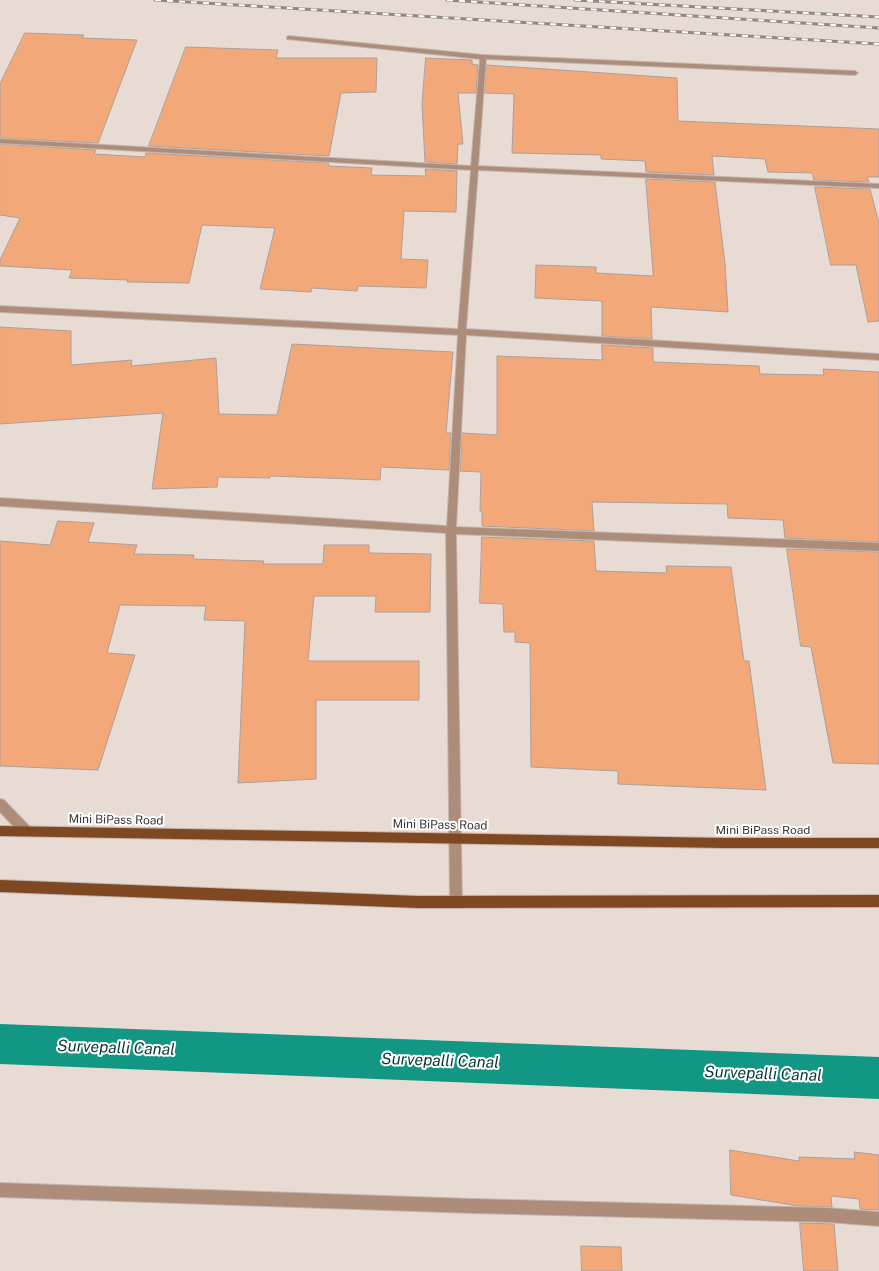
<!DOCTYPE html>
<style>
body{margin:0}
canvas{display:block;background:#e8dbd3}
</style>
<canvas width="879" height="1271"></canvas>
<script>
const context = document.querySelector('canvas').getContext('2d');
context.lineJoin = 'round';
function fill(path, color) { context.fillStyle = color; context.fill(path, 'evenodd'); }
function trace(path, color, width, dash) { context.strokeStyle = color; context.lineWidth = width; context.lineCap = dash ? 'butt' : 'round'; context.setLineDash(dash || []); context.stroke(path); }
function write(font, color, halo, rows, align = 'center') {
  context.font = font + ' "Public Sans",sans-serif'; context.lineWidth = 4; context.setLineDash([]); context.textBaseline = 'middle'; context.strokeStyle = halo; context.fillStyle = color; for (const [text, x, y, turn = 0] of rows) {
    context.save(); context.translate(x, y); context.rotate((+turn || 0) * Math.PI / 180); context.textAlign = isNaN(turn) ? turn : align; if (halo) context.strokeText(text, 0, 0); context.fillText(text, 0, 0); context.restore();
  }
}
fill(new Path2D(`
 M 0,1024 L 879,1057 L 879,1099 L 0,1064 Z`), '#129784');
const building = new Path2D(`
 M 25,33 L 84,35 L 82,38 L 137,40 L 98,143 L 0,138 L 0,84 Z
 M 186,47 L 278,50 L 276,58 L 377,58 L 376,92 L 341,93 L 329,156 L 149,146 Z
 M 426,58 L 472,60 L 472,64 L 478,65 L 476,93 L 458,93 L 463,144 L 458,144 L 457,164 L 425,162 L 422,104 Z
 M 487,65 L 677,78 L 678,121 L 879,129 L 879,177 L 867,177 L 869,182 L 814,180 L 812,173 L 768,172 L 765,159 L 712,156 L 714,175 L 646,172 L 645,161 L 601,159 L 601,155 L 512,153 L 514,94 L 485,93 Z
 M 0,144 L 96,150 L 94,154 L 145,157 L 146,153 L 328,163 L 329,166 L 372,168 L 371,175 L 426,176 L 425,169 L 457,171 L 456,212 L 404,211 L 401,259 L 428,260 L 426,288 L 358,286 L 357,291 L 312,288 L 311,292 L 260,289 L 275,228 L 202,225 L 189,283 L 127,282 L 128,280 L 69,278 L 72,270 L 0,266 L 0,260 L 20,218 L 0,215 Z
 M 646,179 L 715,182 L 725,263 L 728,312 L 651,307 L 652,339 L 602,336 L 602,301 L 535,298 L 536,265 L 596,267 L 596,273 L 653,276 Z
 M 815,187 L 870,189 L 879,223 L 879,321 L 868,322 L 856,265 L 831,265 Z
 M 0,327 L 71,331 L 71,365 L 132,360 L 131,366 L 216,358 L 219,414 L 277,415 L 292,344 L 453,352 L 446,433 L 451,433 L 449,470 L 381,467 L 380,480 L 270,476 L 270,478 L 218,477 L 217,487 L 152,489 L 163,413 L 0,424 Z
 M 602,345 L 653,348 L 653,362 L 759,366 L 760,374 L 824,375 L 823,369 L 879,372 L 879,542 L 785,538 L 783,520 L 728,518 L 727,504 L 592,502 L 594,531 L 482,526 L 482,511 L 480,511 L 481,472 L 460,471 L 462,433 L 497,435 L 497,356 L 602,360 Z
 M 58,521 L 94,523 L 88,542 L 137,545 L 134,554 L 194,555 L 193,559 L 264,561 L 263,564 L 323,564 L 324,545 L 369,545 L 369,553 L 431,554 L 430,612 L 375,612 L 376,596 L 314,596 L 308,661 L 419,661 L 419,700 L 316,700 L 316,779 L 238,783 L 245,621 L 204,620 L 206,606 L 120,605 L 107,653 L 135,655 L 98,770 L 0,766 L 0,541 L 50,545 Z
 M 482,537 L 594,541 L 596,571 L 667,573 L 666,566 L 731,567 L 744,661 L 749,661 L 766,790 L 618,784 L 618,771 L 531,767 L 530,643 L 515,642 L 515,632 L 504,632 L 503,604 L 480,603 Z
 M 787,549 L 879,552 L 879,764 L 833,763 L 811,647 L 801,646 Z
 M 730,1150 L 799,1161 L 799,1157 L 855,1159 L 854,1152 L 879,1155 L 879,1210 L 860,1209 L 859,1199 L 831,1196 L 832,1207 L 798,1206 L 731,1195 Z
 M 800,1223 L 834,1224 L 838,1271 L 804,1271 Z
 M 581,1246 L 621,1247 L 622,1271 L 582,1271 Z`);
fill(building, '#f2a879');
trace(building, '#aca099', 1);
const minor = new Path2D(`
 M 289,36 L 483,55 L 855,71 L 858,73 L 855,75 L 486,59 L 478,166 L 879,184 L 879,188 L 478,170 L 466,329 L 879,354 L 879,360 L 466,335 L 456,527 L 879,543 L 879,551 L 456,534 L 462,902 L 460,906 L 456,908 L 452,906 L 450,902 L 446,533 L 0,506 L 0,498 L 447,526 L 458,335 L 0,312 L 0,306 L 458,329 L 471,170 L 0,143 L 0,139 L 471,166 L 480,59 L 287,39 L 287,37 Z
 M 0,799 L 4,800 L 30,827 L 32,831 L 30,835 L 26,836 L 22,835 L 0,812 Z
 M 0,1183 L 473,1199 L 827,1208 L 879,1212 L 879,1226 L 827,1222 L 473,1213 L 0,1197 Z`);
const major = new Path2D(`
 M 0,826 L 724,838 L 879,838 L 879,848 L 724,848 L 0,836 Z
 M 0,880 L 418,896 L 879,895 L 879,907 L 418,908 L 0,892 Z`);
trace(minor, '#c2b7b0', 2);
trace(major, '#c2b7b0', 2);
fill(minor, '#ad8d79');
fill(major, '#7f4822');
const rail = new Path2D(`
 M 155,0 L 879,44
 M 447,0 L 879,28
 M 575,0 L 879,17`);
trace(rail, '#918883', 3);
trace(rail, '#fff', 2, [6]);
write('12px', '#3c3734', '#fff', [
 ["Mini BiPass Road",116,820,1],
 ["Mini BiPass Road",440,825,1],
 ["Mini BiPass Road",763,830]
]);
write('italic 16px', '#053b33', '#fff', [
 ["Survepalli Canal",116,1048,2],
 ["Survepalli Canal",440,1061,2],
 ["Survepalli Canal",763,1074,2]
]);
</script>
